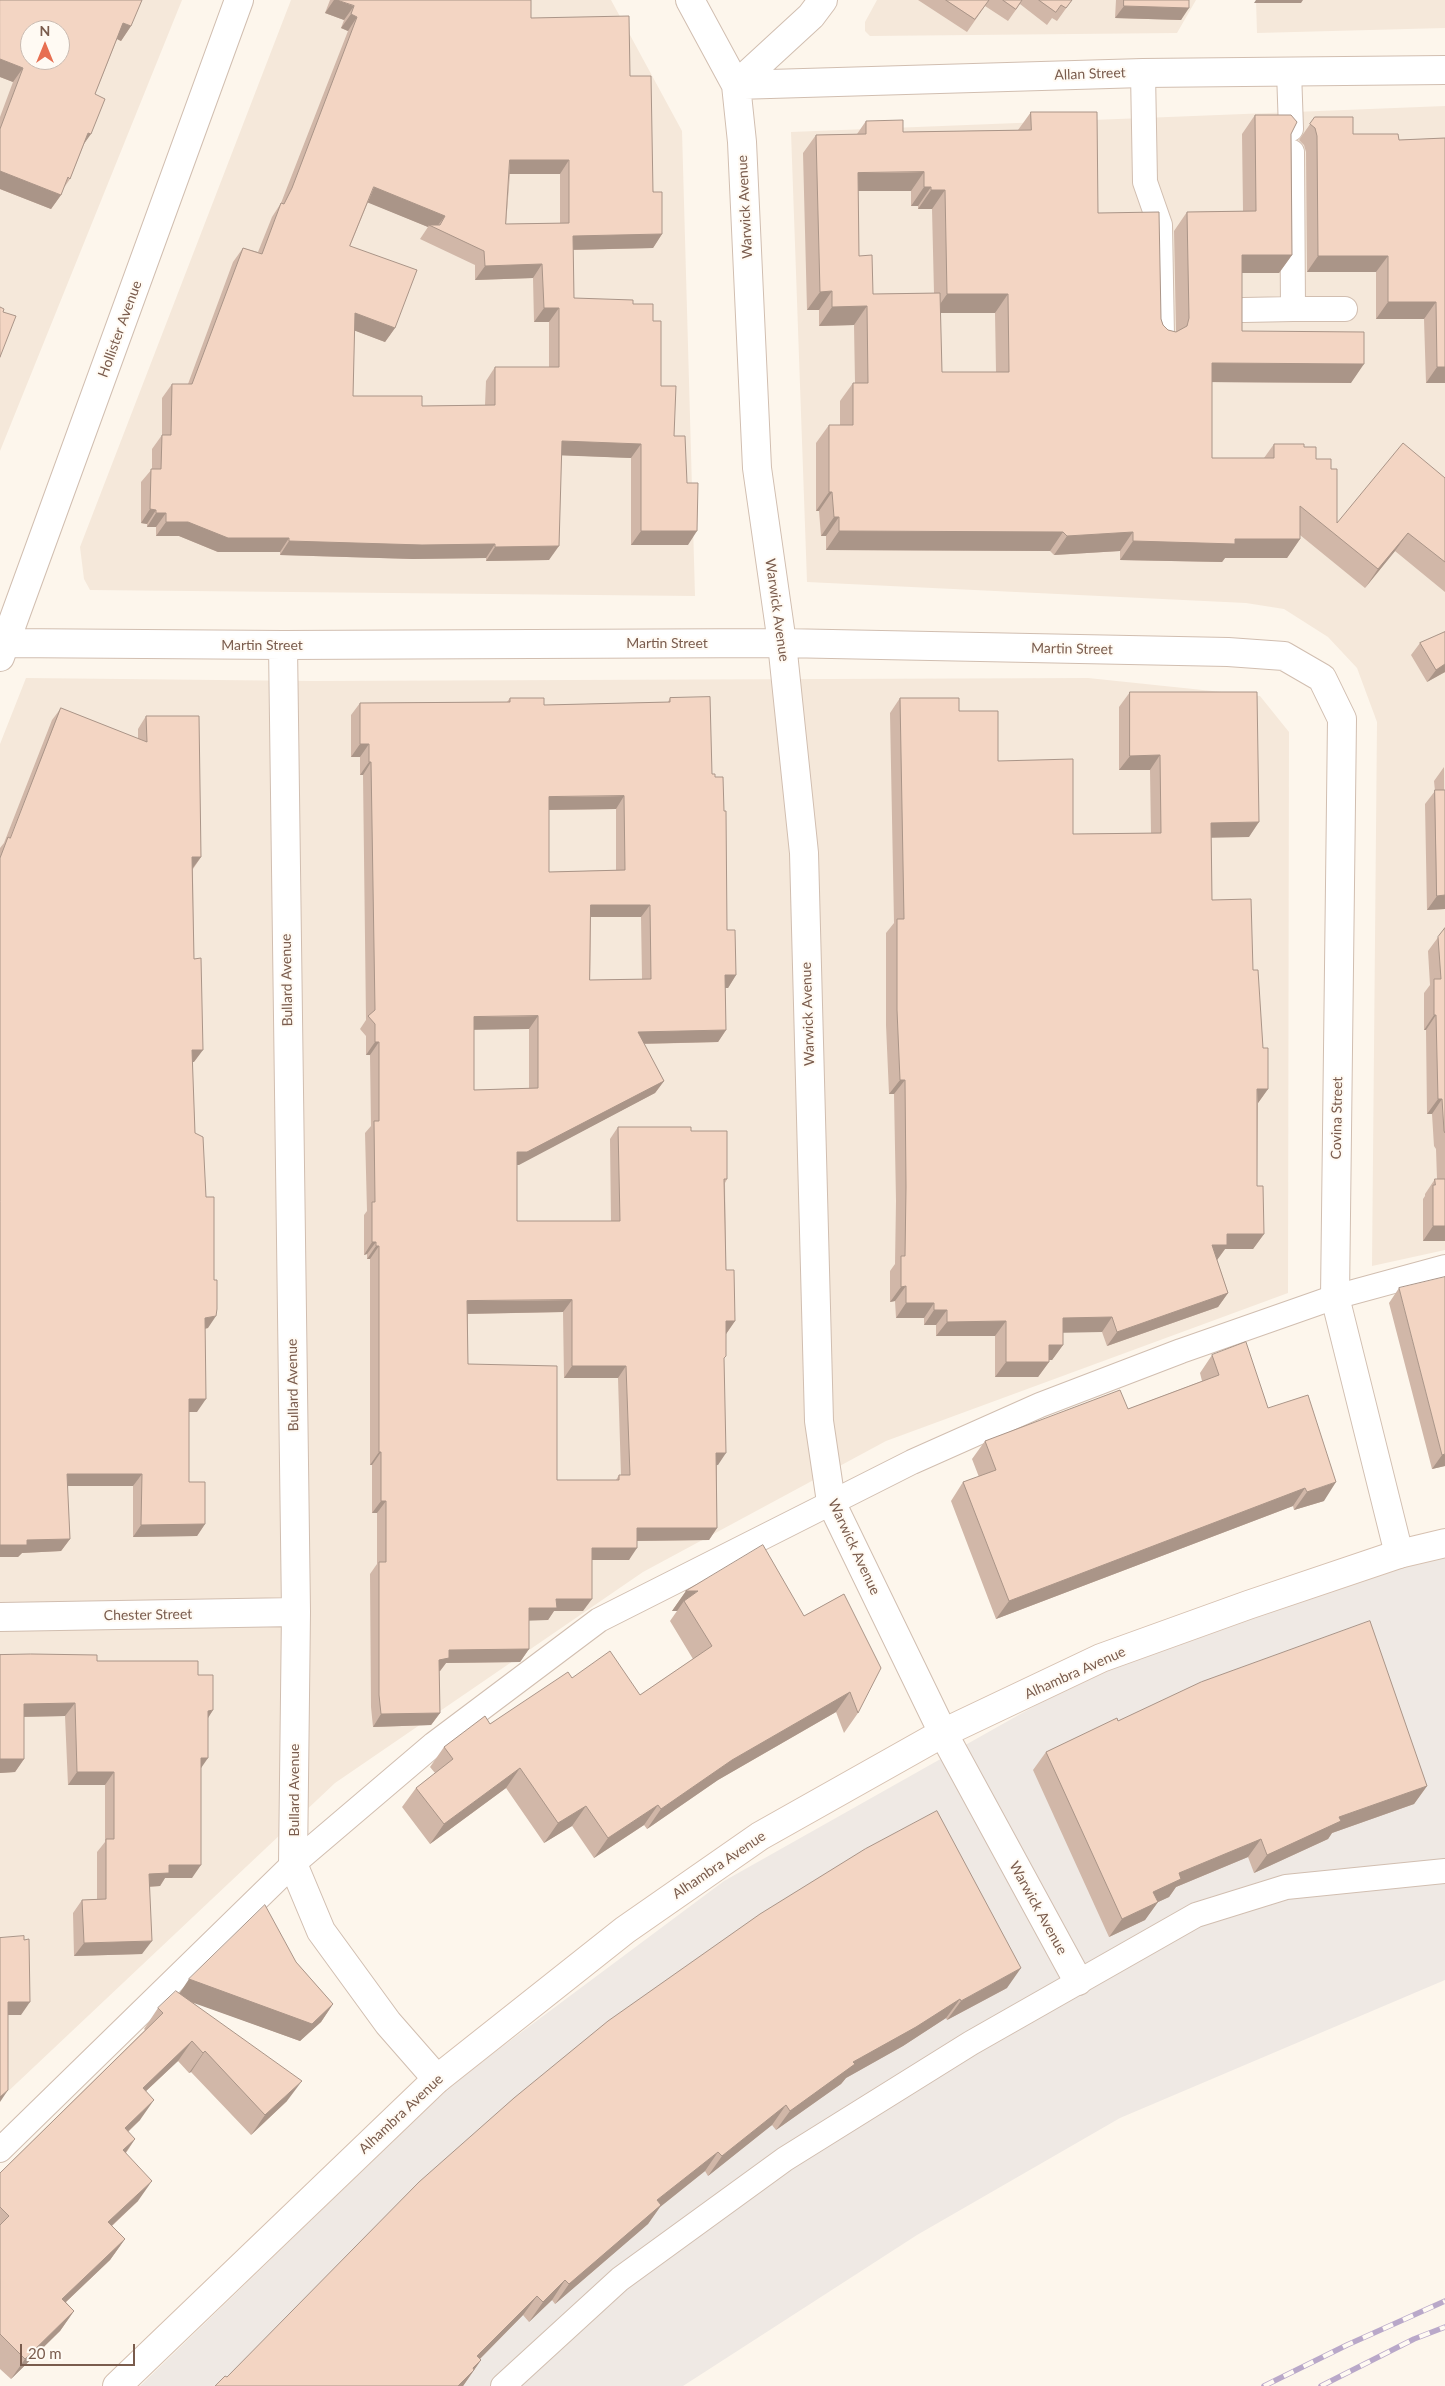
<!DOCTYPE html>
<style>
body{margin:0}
#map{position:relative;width:1445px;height:2386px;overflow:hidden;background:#fdf6ec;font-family:Lato,sans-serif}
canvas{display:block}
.north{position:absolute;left:20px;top:20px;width:50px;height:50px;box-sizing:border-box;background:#fffaf3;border:1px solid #cabbb1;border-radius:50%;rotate:0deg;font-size:14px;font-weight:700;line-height:20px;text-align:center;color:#7a5c4d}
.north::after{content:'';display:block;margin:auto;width:18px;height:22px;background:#e76f51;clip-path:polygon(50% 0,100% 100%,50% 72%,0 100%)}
.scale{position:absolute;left:20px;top:2344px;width:115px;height:22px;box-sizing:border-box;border:2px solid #7a5c4d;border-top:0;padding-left:6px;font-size:15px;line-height:18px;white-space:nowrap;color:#7a5c4d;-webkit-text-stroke:4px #fffaf3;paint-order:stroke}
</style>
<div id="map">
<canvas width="1445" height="2386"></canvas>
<div class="north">N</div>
<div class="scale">20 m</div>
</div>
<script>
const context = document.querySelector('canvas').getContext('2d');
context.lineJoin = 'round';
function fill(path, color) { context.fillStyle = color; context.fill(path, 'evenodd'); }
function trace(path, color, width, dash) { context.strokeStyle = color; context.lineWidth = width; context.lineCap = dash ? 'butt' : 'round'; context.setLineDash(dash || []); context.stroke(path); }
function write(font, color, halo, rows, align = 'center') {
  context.font = font + ' Lato,sans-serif'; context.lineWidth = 4; context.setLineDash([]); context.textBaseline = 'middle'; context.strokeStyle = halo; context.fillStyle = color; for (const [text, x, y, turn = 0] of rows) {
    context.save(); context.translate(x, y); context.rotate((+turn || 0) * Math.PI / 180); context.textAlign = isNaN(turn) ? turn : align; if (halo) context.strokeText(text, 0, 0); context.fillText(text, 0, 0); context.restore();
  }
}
fill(new Path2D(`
 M 0,0 L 182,0 L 0,451 ZM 30,30 L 60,30 L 60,60 L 30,60 Z
 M 291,0 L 611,0 L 682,131 L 695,596 L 90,590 L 84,579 L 80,547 Z
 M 877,0 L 1196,0 L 1177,33 L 870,36 L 865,31 L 865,22 Z
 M 1256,0 L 1445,0 L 1445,28 L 1257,33 Z
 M 1445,106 L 1445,1250 L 1372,1266 L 1377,722 L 1357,668 L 1328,637 L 1284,609 L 1246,603 L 807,582 L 791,132 Z
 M 26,678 L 313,681 L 1088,678 L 1260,696 L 1289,732 L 1288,1293 L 886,1441 L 643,1572 L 335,1783 L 0,2099 L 0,744 Z`), '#f5e8da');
fill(new Path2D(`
 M 1445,1554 L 1445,1980 L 1120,2118 L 917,2235 L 683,2386 L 140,2386 L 452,2084 L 724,1881 L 1063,1690 L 1248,1609 Z`), '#efe9e4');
const service = new Path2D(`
 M 1289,71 L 1291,129
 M 1143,73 L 1145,182 L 1160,225 L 1162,337
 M 1292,152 L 1293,309 L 1345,309
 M 1244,310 L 1293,309
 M 0,2150 L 293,1864 L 434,1744 L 599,1620 L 912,1462 L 1040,1405 L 1181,1351 L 1335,1297 L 1445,1267
 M 503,2386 L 620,2279 L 785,2159 L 971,2043 L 1196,1915 L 1286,1887 L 1445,1871`);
const minor = new Path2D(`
 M 690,0 L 736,85 L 742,142 L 757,468 L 782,643 L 804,853 L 819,1421 L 831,1502 L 943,1733 L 1078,1981
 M 736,85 L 1143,73 L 1445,70
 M 736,85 L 811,16 L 823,0
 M 6,643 L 283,645 L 782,643 L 1228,652 L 1284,656 L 1322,678 L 1342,719 L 1335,1297 L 1399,1554
 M 283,645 L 296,1612 L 293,1864 L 321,1931 L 388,2023 L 437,2079
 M 0,657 L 239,0
 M 0,1617 L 296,1612`);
const secondary = new Path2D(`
 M 117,2386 L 437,2079 L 625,1930 L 760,1836 L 943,1733 L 1101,1658 L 1248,1605 L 1399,1554 L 1445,1543`);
trace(service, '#d1beb0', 26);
trace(minor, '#d1beb0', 30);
trace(secondary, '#d6c0b0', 30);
trace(service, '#fff', 24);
trace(minor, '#fff', 28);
trace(secondary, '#fff', 28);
const rail = new Path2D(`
 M 1264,2386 L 1347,2345 L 1445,2301
 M 1321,2386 L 1414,2339 L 1445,2327`);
trace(rail, '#b9a8c9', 5.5);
trace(rail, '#fffaf3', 4, [11]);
fill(new Path2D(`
 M 0,0 L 131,26 L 121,41 L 117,39 L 95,94 L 84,144 L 70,179 L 63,189 L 61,195 L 51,209 L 0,189 L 0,117 L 13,82 L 0,77 Z
 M 330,0 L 531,0 L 531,18 L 630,76 L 662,234 L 653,248 L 573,250 L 574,298 L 633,304 L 653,321 L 661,386 L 674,436 L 688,545 L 631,545 L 631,458 L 561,455 L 549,560 L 486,561 L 486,558 L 413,559 L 280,555 L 280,552 L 218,552 L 179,536 L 156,536 L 156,527 L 147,527 L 147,524 L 141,523 L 141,482 L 152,469 L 152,449 L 162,435 L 162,398 L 172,384 L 188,384 L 233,262 L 243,248 L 258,252 L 272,217 L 281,203 L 348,31 L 341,28 L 344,20 L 325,13 ZM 510,174 L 560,174 L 560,223 L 506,224 ZM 368,202 L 428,227 L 420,239 L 475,265 L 475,280 L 533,278 L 534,322 L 549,322 L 549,367 L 495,367 L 486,381 L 485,405 L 422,406 L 353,396 L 354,330 L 385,342 L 395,328 L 350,246 Z
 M 918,0 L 1072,0 L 1057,21 L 1052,18 L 1047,25 L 1020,4 L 1008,21 L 985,6 L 967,32 Z
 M 1116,0 L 1189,0 L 1181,20 L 1115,18 Z
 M 1031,112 L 1098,213 L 1161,319 L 1163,325 L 1168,330 L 1176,332 L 1174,231 L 1187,212 L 1243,211 L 1242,134 L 1255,115 L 1291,134 L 1292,255 L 1279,273 L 1242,273 L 1242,331 L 1351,383 L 1212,382 L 1212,458 L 1264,458 L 1274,444 L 1304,447 L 1316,459 L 1331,469 L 1337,523 L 1445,478 L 1445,592 L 1395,551 L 1365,588 L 1300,535 L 1300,539 L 1287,558 L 1225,558 L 1222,562 L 1120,560 L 1120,551 L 1054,555 L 1050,551 L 826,550 L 826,536 L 821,536 L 819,511 L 816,511 L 816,443 L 829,425 L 840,425 L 840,401 L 853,383 L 855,383 L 854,325 L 819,326 L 819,310 L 807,310 L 803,153 L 816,135 L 857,134 L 866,121 L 903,132 L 1018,130 ZM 858,191 L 911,191 L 911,206 L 918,206 L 918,209 L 932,209 L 934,293 L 873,294 L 859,256 ZM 940,313 L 995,313 L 996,372 L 942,372 Z
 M 1315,117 L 1353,134 L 1399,140 L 1445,138 L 1445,383 L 1426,383 L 1424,319 L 1376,319 L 1376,272 L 1307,272 L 1306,152 L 1304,145 L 1299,140 Z
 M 1445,632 L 1445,672 L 1427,682 L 1411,655 L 1420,643 Z
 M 1130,692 L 1249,837 L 1211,837 L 1212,900 L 1253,970 L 1268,1089 L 1258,1103 L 1257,1186 L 1264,1234 L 1253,1249 L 1225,1249 L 1217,1260 L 1228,1293 L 1218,1307 L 1107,1346 L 1102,1332 L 1063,1332 L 1063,1345 L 1052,1360 L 1049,1360 L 1049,1362 L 1038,1377 L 995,1377 L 995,1336 L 936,1336 L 936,1325 L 924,1325 L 924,1318 L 896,1318 L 895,1301 L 890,1302 L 890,1271 L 895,1264 L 896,1201 L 894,1094 L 889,1094 L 886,1025 L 886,933 L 894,923 L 890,713 L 900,698 L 959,711 L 998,761 L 1073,834 L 1151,833 L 1150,770 L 1119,770 L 1119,707 Z
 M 510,698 L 544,705 L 668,702 L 670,698 L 712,774 L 727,930 L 736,975 L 728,988 L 725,988 L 726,1030 L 718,1042 L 644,1044 L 664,1081 L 655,1093 L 517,1165 L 517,1221 L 611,1221 L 610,1139 L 618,1127 L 691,1131 L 727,1179 L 725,1183 L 726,1270 L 735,1321 L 726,1334 L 724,1359 L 718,1465 L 717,1465 L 717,1528 L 709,1540 L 637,1541 L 629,1560 L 592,1560 L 583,1611 L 554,1611 L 548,1620 L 529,1620 L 529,1649 L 520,1662 L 446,1663 L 440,1671 L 439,1671 L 440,1713 L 431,1725 L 373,1727 L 371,1707 L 370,1574 L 377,1564 L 377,1513 L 372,1513 L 372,1465 L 370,1465 L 370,1259 L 367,1259 L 367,1254 L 364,1255 L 364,1215 L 367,1211 L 365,1133 L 371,1126 L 370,1055 L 366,1055 L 366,1036 L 360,1029 L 366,1020 L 363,775 L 360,775 L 360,757 L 351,757 L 351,715 L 360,703 L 507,702 ZM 616,809 L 616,870 L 549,872 L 549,810 ZM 591,917 L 641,917 L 642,979 L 590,980 ZM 474,1029 L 529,1029 L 529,1088 L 474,1090 ZM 563,1312 L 564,1378 L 618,1378 L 621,1475 L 619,1475 L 616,1480 L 557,1480 L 468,1364 L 468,1314 Z
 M 61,708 L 138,739 L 138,729 L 146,716 L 201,857 L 193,869 L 194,1062 L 192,1062 L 195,1133 L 208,1328 L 205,1329 L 197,1412 L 189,1412 L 189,1482 L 205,1524 L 197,1536 L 133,1537 L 133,1486 L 67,1486 L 70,1539 L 61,1551 L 22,1553 L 18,1557 L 0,1557 L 0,848 L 4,843 L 52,720 Z
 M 1444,767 L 1445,909 L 1427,910 L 1425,804 L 1435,791 L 1434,781 Z
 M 1445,928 L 1445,1241 L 1423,1241 L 1423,1199 L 1425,1196 L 1425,1194 L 1435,1179 L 1437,1179 L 1436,1149 L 1434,1146 L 1432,1114 L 1427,1114 L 1426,1030 L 1424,1030 L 1424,993 L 1430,985 L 1428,951 Z
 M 1399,1288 L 1445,1466 L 1432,1469 L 1389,1303 Z
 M 1212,1355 L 1268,1408 L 1324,1501 L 1294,1510 L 1293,1506 L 996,1619 L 951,1501 L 963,1482 L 979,1477 L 972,1459 L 985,1441 L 1128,1409 L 1202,1381 L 1200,1373 Z
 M 686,1591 L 804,1616 L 844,1594 L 858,1713 L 844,1733 L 836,1712 L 718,1780 L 647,1829 L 644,1825 L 594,1858 L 572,1826 L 544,1843 L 506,1788 L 430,1844 L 402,1807 L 416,1788 L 435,1773 L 430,1767 L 444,1747 L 490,1724 L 572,1678 L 640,1695 L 693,1659 L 670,1621 L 677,1611 L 672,1611 Z
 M 0,1655 L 97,1661 L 198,1675 L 213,1710 L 208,1718 L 201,1768 L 192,1878 L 165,1878 L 160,1886 L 150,1887 L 142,1954 L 74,1956 L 73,1913 L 82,1900 L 97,1899 L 97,1852 L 105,1842 L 105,1785 L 68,1785 L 65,1716 L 24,1717 L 24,1759 L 15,1772 L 0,1773 Z
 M 1118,1721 L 1427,1786 L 1414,1804 L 1332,1833 L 1328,1839 L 1254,1873 L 1248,1857 L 1176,1887 L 1169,1897 L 1158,1902 L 1145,1920 L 1109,1937 L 1033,1770 L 1046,1752 Z
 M 296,1962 L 333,2004 L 321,2022 L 300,2041 L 193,2002 L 287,2101 L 251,2135 L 191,2072 L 189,2073 L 178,2061 L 146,2091 L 140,2120 L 128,2132 L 135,2139 L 126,2153 L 138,2201 L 112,2226 L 125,2239 L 110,2260 L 66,2302 L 74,2311 L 60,2331 L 11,2379 L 0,2369 L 0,2173 L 145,2030 L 144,2029 L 158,2008 L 180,1993 Z
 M 1007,1988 L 947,2020 L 946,2018 L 903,2046 L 846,2078 L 841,2084 L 776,2130 L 772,2125 L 708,2176 L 705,2171 L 660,2207 L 648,2224 L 555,2304 L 552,2300 L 529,2322 L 523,2315 L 480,2359 L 481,2360 L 463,2386 L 215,2386 L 227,2377 L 514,2098 Z`), '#d1b7a8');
fill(new Path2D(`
 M 334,0 L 337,0 L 354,6 L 344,20 L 325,13 Z
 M 1256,0 L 1303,0 L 1301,3 L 1254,3 Z
 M 1124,6 L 1189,8 L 1181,20 L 1115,18 Z
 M 351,14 L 357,17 L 348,31 L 341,28 Z
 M 123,23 L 131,26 L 121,41 L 113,37 Z
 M 0,59 L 23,68 L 13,82 L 0,77 Z
 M 88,133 L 91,134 L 81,148 Z
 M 510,160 L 569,160 L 560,174 L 501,174 Z
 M 0,171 L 61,195 L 51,209 L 0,189 Z
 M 924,172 L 911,191 L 845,191 L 858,173 Z
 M 374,187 L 445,216 L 436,228 L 429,225 L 428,227 L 364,201 Z
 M 924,187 L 931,187 L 918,206 L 911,206 Z
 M 931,190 L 945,190 L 932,209 L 918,209 Z
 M 662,234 L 653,248 L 563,250 L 573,236 Z
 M 1242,255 L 1292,255 L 1279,273 L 1229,273 Z
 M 1318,256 L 1388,256 L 1376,272 L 1307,272 Z
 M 542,264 L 533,278 L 475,280 L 485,266 Z
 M 832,291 L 819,310 L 807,310 L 820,292 Z
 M 947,294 L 1008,294 L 995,313 L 934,313 Z
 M 1388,302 L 1436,302 L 1424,319 L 1376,319 Z
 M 867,306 L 854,325 L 819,326 L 832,307 Z
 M 544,308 L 559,308 L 549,322 L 534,322 Z
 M 355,313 L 395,328 L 385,342 L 345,327 Z
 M 1212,363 L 1364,364 L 1351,383 L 1199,382 Z
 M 1437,367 L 1445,367 L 1445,383 L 1426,383 Z
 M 562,441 L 641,444 L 631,458 L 552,455 Z
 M 829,492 L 832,492 L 819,511 L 816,511 Z
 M 150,509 L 156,510 L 147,524 L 141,523 Z
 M 156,513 L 166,513 L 156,527 L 147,527 Z
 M 834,517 L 839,517 L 826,536 L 821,536 Z
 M 166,522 L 188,522 L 289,538 L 280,552 L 218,552 L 179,536 L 156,536 Z
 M 641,531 L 697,531 L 688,545 L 631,545 Z
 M 839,531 L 1063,532 L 1050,551 L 826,550 Z
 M 1133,532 L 1120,551 L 1054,555 L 1067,536 Z
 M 1408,533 L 1395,551 L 1365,588 L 1378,569 Z
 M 1235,539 L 1300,539 L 1287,558 L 1225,558 L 1222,562 L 1120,560 L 1133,541 Z
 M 289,541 L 495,544 L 486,558 L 413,559 L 280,555 Z
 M 559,546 L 549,560 L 486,561 L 495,547 Z
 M 1445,664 L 1445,672 L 1427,682 L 1436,670 Z
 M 360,744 L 369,744 L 360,757 L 351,757 Z
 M 1160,755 L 1150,770 L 1119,770 L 1130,756 Z
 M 369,762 L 371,762 L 363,775 L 360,775 Z
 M 624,796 L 616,809 L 540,810 L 549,797 Z
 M 1259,822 L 1249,837 L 1200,838 L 1211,823 Z
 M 192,857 L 201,857 L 192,869 Z
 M 1445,895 L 1445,909 L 1427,910 L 1437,896 Z
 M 591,905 L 650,905 L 641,917 L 582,917 Z
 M 725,975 L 736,975 L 728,988 L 716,988 Z
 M 1434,1015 L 1436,1015 L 1426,1030 L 1424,1030 Z
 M 538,1016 L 529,1029 L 465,1030 L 474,1017 Z
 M 726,1030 L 718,1042 L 630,1044 L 638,1032 Z
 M 375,1042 L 379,1042 L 370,1055 L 366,1055 Z
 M 192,1050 L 203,1050 L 194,1062 L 183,1062 Z
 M 900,1080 L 905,1080 L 894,1094 L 889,1094 Z
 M 664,1081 L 655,1093 L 519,1165 L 508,1165 L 517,1152 Z
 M 1257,1089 L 1268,1089 L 1258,1103 Z
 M 1438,1099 L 1442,1099 L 1432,1114 L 1427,1114 Z
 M 1433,1226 L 1445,1226 L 1445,1241 L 1423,1241 Z
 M 1227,1234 L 1264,1234 L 1253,1249 L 1225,1249 L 1217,1260 L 1212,1245 Z
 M 372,1242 L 376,1242 L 367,1254 L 364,1255 Z
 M 376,1246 L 379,1246 L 370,1259 L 367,1259 Z
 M 906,1286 L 895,1301 L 890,1302 L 901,1287 Z
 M 1228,1293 L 1218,1307 L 1107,1346 L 1117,1332 Z
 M 572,1300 L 563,1312 L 459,1314 L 467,1301 Z
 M 906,1303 L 934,1303 L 924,1318 L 896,1318 Z
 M 934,1310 L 947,1310 L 936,1325 L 924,1325 Z
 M 216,1316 L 208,1328 L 196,1330 L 205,1318 Z
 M 1112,1317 L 1102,1332 L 1052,1333 L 1063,1318 Z
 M 726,1321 L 735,1321 L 726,1334 Z
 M 1006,1321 L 995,1336 L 936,1336 L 947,1322 Z
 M 1049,1345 L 1063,1345 L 1052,1360 L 1038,1360 Z
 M 1006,1362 L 1049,1362 L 1038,1377 L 995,1377 Z
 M 572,1366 L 626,1366 L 618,1378 L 564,1378 Z
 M 189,1399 L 206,1399 L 197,1412 L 180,1412 Z
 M 379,1452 L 381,1452 L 372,1465 L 370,1465 Z
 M 716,1453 L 726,1453 L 718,1465 L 708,1466 Z
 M 1445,1454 L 1445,1466 L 1432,1469 L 1442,1455 Z
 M 67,1474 L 142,1474 L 133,1486 L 58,1486 Z
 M 1336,1482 L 1324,1501 L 1294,1510 L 1307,1492 Z
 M 1305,1488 L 1293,1506 L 996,1619 L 1009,1601 Z
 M 381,1501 L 386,1501 L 377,1513 L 372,1513 Z
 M 205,1524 L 197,1536 L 133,1537 L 141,1525 Z
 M 637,1528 L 717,1528 L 709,1540 L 629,1541 Z
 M 70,1539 L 61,1551 L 22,1553 L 18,1557 L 0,1557 L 0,1545 L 27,1540 Z
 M 592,1548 L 637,1548 L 629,1560 L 583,1560 Z
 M 686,1591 L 698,1591 L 684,1601 L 677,1611 L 672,1611 Z
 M 556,1599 L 592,1599 L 583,1611 L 554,1611 L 548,1620 L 520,1621 L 529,1608 Z
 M 529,1649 L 520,1662 L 446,1663 L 440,1671 L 430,1673 L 439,1660 L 449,1650 Z
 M 850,1692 L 836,1712 L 718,1780 L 647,1829 L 661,1809 L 732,1760 Z
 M 75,1703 L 65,1716 L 15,1717 L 24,1704 Z
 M 213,1710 L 204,1724 L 208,1711 Z
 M 440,1713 L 431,1725 L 373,1727 L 381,1714 Z
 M 201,1758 L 208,1758 L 199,1771 Z
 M 0,1759 L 24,1759 L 15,1772 L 0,1773 Z
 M 520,1768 L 506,1788 L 430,1844 L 444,1824 Z
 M 77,1772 L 114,1772 L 105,1785 L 68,1785 Z
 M 1427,1786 L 1414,1804 L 1332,1833 L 1328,1839 L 1254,1873 L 1267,1855 L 1339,1817 Z
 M 658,1805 L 644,1825 L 594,1858 L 608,1838 Z
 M 586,1806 L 572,1826 L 544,1843 L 558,1823 Z
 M 1261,1839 L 1248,1857 L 1176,1887 L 1169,1897 L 1141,1910 L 1153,1892 L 1179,1873 Z
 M 169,1865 L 201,1865 L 192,1878 L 165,1878 L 160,1886 L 140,1887 L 149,1874 Z
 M 1158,1902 L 1145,1920 L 1109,1937 L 1122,1919 Z
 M 152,1941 L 142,1954 L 74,1956 L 84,1943 Z
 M 1021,1968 L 1007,1988 L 947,2020 L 961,2001 Z
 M 189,1979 L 333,2004 L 321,2022 L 300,2041 L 177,1997 Z
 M 960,1999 L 946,2018 L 903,2046 L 846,2078 L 841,2084 L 776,2130 L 790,2111 L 853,2062 Z
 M 8,2002 L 30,2002 L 21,2015 L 0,2015 Z
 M 192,2041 L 178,2061 L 128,2108 L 143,2088 Z
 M 205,2051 L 191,2072 L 189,2073 L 203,2053 Z
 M 302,2081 L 287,2101 L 251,2135 L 265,2115 Z
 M 8,2090 L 0,2102 L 0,2097 Z
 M 154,2100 L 140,2120 L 110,2148 L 125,2128 Z
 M 786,2105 L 772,2125 L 708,2176 L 722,2156 Z
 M 135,2139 L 121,2159 L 123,2150 Z
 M 718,2152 L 705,2171 L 660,2207 L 648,2224 L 555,2304 L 569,2284 L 657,2200 Z
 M 152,2181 L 138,2201 L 94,2242 L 108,2222 Z
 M 125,2239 L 110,2260 L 48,2319 L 62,2299 Z
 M 565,2280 L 552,2300 L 529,2322 L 543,2302 Z
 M 537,2296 L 523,2315 L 464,2375 L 477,2356 Z
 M 74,2311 L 60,2331 L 11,2379 L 25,2359 Z
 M 481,2360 L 463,2386 L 458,2386 L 473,2368 Z`), '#aa9588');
const building = new Path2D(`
 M 0,0 L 142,0 L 131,26 L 123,23 L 95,94 L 105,99 L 91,134 L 88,133 L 70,179 L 68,177 L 61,195 L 0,171 L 0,172 L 0,129 L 23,68 L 0,59 ZM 30,30 L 60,30 L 60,60 L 30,60 Z
 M 337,0 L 531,0 L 531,18 L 629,16 L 630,76 L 651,76 L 653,192 L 662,192 L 662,234 L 573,236 L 574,298 L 633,300 L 633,304 L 653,304 L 653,321 L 661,321 L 661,386 L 676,386 L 674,436 L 685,436 L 687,483 L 698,483 L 697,531 L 641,531 L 641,444 L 562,441 L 559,546 L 495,547 L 495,544 L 422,545 L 289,541 L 289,538 L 228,538 L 188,522 L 166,522 L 166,513 L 156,513 L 156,510 L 150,509 L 151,469 L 161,469 L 162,435 L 171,435 L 172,384 L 192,384 L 243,248 L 262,254 L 281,203 L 284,204 L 292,188 L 357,17 L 351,14 L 354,6 ZM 510,160 L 569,160 L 569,223 L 506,224 ZM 374,187 L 445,216 L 440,225 L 429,225 L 484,251 L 485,266 L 542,264 L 544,308 L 559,308 L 559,367 L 495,367 L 495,405 L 422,406 L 422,396 L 353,396 L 355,313 L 395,328 L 417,270 L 350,246 Z
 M 946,0 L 989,0 L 975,19 Z
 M 1003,0 L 1022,0 L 1016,9 Z
 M 1039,0 L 1072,0 L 1066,8 L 1061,5 L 1056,12 Z
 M 1124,0 L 1189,0 L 1189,8 L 1124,6 Z
 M 1031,112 L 1097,112 L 1098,213 L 1159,212 L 1161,319 L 1163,325 L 1168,330 L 1176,332 L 1187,326 L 1189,318 L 1187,212 L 1256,211 L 1255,115 L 1291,115 L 1297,122 L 1291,134 L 1292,255 L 1242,255 L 1242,331 L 1364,332 L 1364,364 L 1212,363 L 1212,458 L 1274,458 L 1274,444 L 1304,444 L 1304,447 L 1316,447 L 1316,459 L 1331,459 L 1331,469 L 1337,469 L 1337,523 L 1403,443 L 1445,478 L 1445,562 L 1408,533 L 1378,569 L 1300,506 L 1300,539 L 1235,539 L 1235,544 L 1133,541 L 1133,532 L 1067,536 L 1063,532 L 839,531 L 839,517 L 834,517 L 832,492 L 829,492 L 829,425 L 853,425 L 853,383 L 868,383 L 867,306 L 832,307 L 832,291 L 820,292 L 816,135 L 866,134 L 866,121 L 903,120 L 903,132 L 1031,130 ZM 924,172 L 924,187 L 931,187 L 931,190 L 945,190 L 947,294 L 1008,294 L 1009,372 L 942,372 L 940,293 L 873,294 L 872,255 L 859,256 L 858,173 Z
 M 1315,117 L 1353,117 L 1353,134 L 1398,134 L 1399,140 L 1445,138 L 1445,367 L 1437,367 L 1436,302 L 1388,302 L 1388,256 L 1318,256 L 1317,136 L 1315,128 L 1310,124 Z
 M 0,307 L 4,309 L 3,312 L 16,316 L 0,357 Z
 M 1445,632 L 1445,664 L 1436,670 L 1420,643 Z
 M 1130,692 L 1257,692 L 1259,822 L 1211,823 L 1212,900 L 1251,899 L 1253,970 L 1258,970 L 1263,1048 L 1268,1048 L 1268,1089 L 1257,1089 L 1257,1186 L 1263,1186 L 1264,1234 L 1227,1234 L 1227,1245 L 1212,1245 L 1228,1293 L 1117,1332 L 1112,1317 L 1063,1318 L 1063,1345 L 1049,1345 L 1049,1362 L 1006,1362 L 1006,1321 L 947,1322 L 947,1310 L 934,1310 L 934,1303 L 906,1303 L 906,1286 L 901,1287 L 901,1256 L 905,1256 L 906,1187 L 905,1080 L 900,1080 L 897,1010 L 897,919 L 904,919 L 900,698 L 959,698 L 959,711 L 998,711 L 998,761 L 1073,759 L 1073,834 L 1161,833 L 1160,755 L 1130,756 Z
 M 710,697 L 712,774 L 715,774 L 715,777 L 723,777 L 724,811 L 726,811 L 727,930 L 735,930 L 736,975 L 725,975 L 726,1030 L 638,1032 L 664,1081 L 527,1152 L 517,1152 L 517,1221 L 620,1221 L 618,1127 L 691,1127 L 691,1131 L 727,1131 L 727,1179 L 724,1179 L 726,1270 L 734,1270 L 735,1321 L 726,1321 L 726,1356 L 724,1358 L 726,1453 L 716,1453 L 717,1528 L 637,1528 L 637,1548 L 592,1548 L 592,1599 L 556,1599 L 557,1608 L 529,1608 L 529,1649 L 449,1650 L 449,1658 L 439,1660 L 440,1713 L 381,1714 L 379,1695 L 379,1562 L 386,1562 L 386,1501 L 381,1501 L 381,1452 L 379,1452 L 379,1246 L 376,1246 L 376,1242 L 372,1242 L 372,1202 L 375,1202 L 374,1121 L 379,1121 L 379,1042 L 375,1042 L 375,1024 L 368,1016 L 375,1010 L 371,762 L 369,762 L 369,744 L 360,744 L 360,703 L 510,702 L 510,698 L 544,698 L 544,705 L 670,702 L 670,698 ZM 624,796 L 625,870 L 549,872 L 549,797 ZM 591,905 L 650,905 L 651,979 L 590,980 ZM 538,1016 L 538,1088 L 474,1090 L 474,1017 ZM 572,1300 L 572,1366 L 626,1366 L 630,1475 L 619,1475 L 619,1480 L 557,1480 L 557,1366 L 468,1364 L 467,1301 Z
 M 61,708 L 147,742 L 146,716 L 199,716 L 201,857 L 192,857 L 194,959 L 201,958 L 203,1050 L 192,1050 L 195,1133 L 203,1137 L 206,1197 L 214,1197 L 214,1280 L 217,1280 L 217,1309 L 216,1316 L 205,1318 L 206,1399 L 189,1399 L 189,1482 L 205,1482 L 205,1524 L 141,1525 L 142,1474 L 67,1474 L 70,1539 L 27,1540 L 27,1545 L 0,1545 L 0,858 L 8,837 L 10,838 Z
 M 1435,790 L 1445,790 L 1445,895 L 1437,896 Z
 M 1445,928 L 1445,1133 L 1444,1131 L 1442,1099 L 1438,1099 L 1436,1015 L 1434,1015 L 1434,979 L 1441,979 L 1438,937 Z
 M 1435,1179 L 1445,1179 L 1445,1226 L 1433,1226 L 1433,1185 L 1435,1185 Z
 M 1445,1277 L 1445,1454 L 1442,1455 L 1399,1288 Z
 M 1246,1342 L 1268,1408 L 1308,1395 L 1336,1482 L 1307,1492 L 1305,1488 L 1009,1601 L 963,1482 L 996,1470 L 985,1441 L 1120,1390 L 1128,1409 L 1219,1375 L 1212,1355 Z
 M 763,1545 L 804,1616 L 844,1594 L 881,1668 L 858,1713 L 850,1692 L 732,1760 L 661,1809 L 658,1805 L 608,1838 L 586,1806 L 558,1823 L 520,1768 L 444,1824 L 416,1788 L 453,1759 L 444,1747 L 485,1716 L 490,1724 L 568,1672 L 572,1678 L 610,1651 L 640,1695 L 712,1646 L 684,1601 L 698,1591 L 686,1591 Z
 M 1370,1621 L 1427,1786 L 1339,1817 L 1341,1821 L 1267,1855 L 1261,1839 L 1179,1873 L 1181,1879 L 1153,1892 L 1158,1902 L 1122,1919 L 1046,1752 L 1117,1718 L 1118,1721 L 1201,1682 Z
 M 31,1654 L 97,1655 L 97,1661 L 198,1661 L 198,1675 L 213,1675 L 213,1710 L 208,1711 L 208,1758 L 201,1758 L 201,1865 L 169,1865 L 169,1873 L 149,1874 L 152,1941 L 84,1943 L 82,1900 L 106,1899 L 106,1839 L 114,1839 L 114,1772 L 77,1772 L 75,1703 L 24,1704 L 24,1759 L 0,1759 L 0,1655 Z
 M 937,1811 L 1021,1968 L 961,2001 L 960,1999 L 916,2027 L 853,2062 L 855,2064 L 790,2111 L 786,2105 L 722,2156 L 718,2152 L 657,2200 L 661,2205 L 569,2284 L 565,2280 L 543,2302 L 537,2296 L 477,2356 L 481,2360 L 473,2368 L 474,2370 L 458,2386 L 215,2386 L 225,2376 L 227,2377 L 419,2182 L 514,2098 L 608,2021 L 760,1914 L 865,1849 Z
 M 265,1905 L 296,1962 L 333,2004 L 312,2024 L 189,1979 Z
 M 24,1936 L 24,1940 L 29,1939 L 30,2002 L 8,2002 L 8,2090 L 0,2097 L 0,1938 Z
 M 176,1991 L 302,2081 L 265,2115 L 205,2051 L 203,2053 L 192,2041 L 143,2088 L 154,2100 L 125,2128 L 135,2139 L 123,2150 L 152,2181 L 108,2222 L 125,2239 L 62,2299 L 74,2311 L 25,2359 L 0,2334 L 0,2225 L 9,2216 L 0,2207 L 0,2173 L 163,2013 L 158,2008 Z`);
fill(building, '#f3d5c3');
trace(building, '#aa9588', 1);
write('14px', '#7a5c4d', '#fffaf3', [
 ["Allan Street",1090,74,-2],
 ["Warwick Avenue",745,207,-93],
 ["Hollister Avenue",120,329,-70],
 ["Warwick Avenue",777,610,82],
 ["Martin Street",667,643],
 ["Martin Street",262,645],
 ["Martin Street",1072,649,1],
 ["Bullard Avenue",287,980,-91],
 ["Warwick Avenue",808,1014,-92],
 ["Covina Street",1337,1118,-89],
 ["Bullard Avenue",293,1385,-91],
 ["Warwick Avenue",854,1547,65],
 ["Chester Street",148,1615,-1],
 ["Alhambra Avenue",1075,1673,-24],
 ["Bullard Avenue",294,1790,-90],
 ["Alhambra Avenue",719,1865,-34],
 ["Warwick Avenue",1038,1908,61],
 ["Alhambra Avenue",401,2114,-43]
]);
</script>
